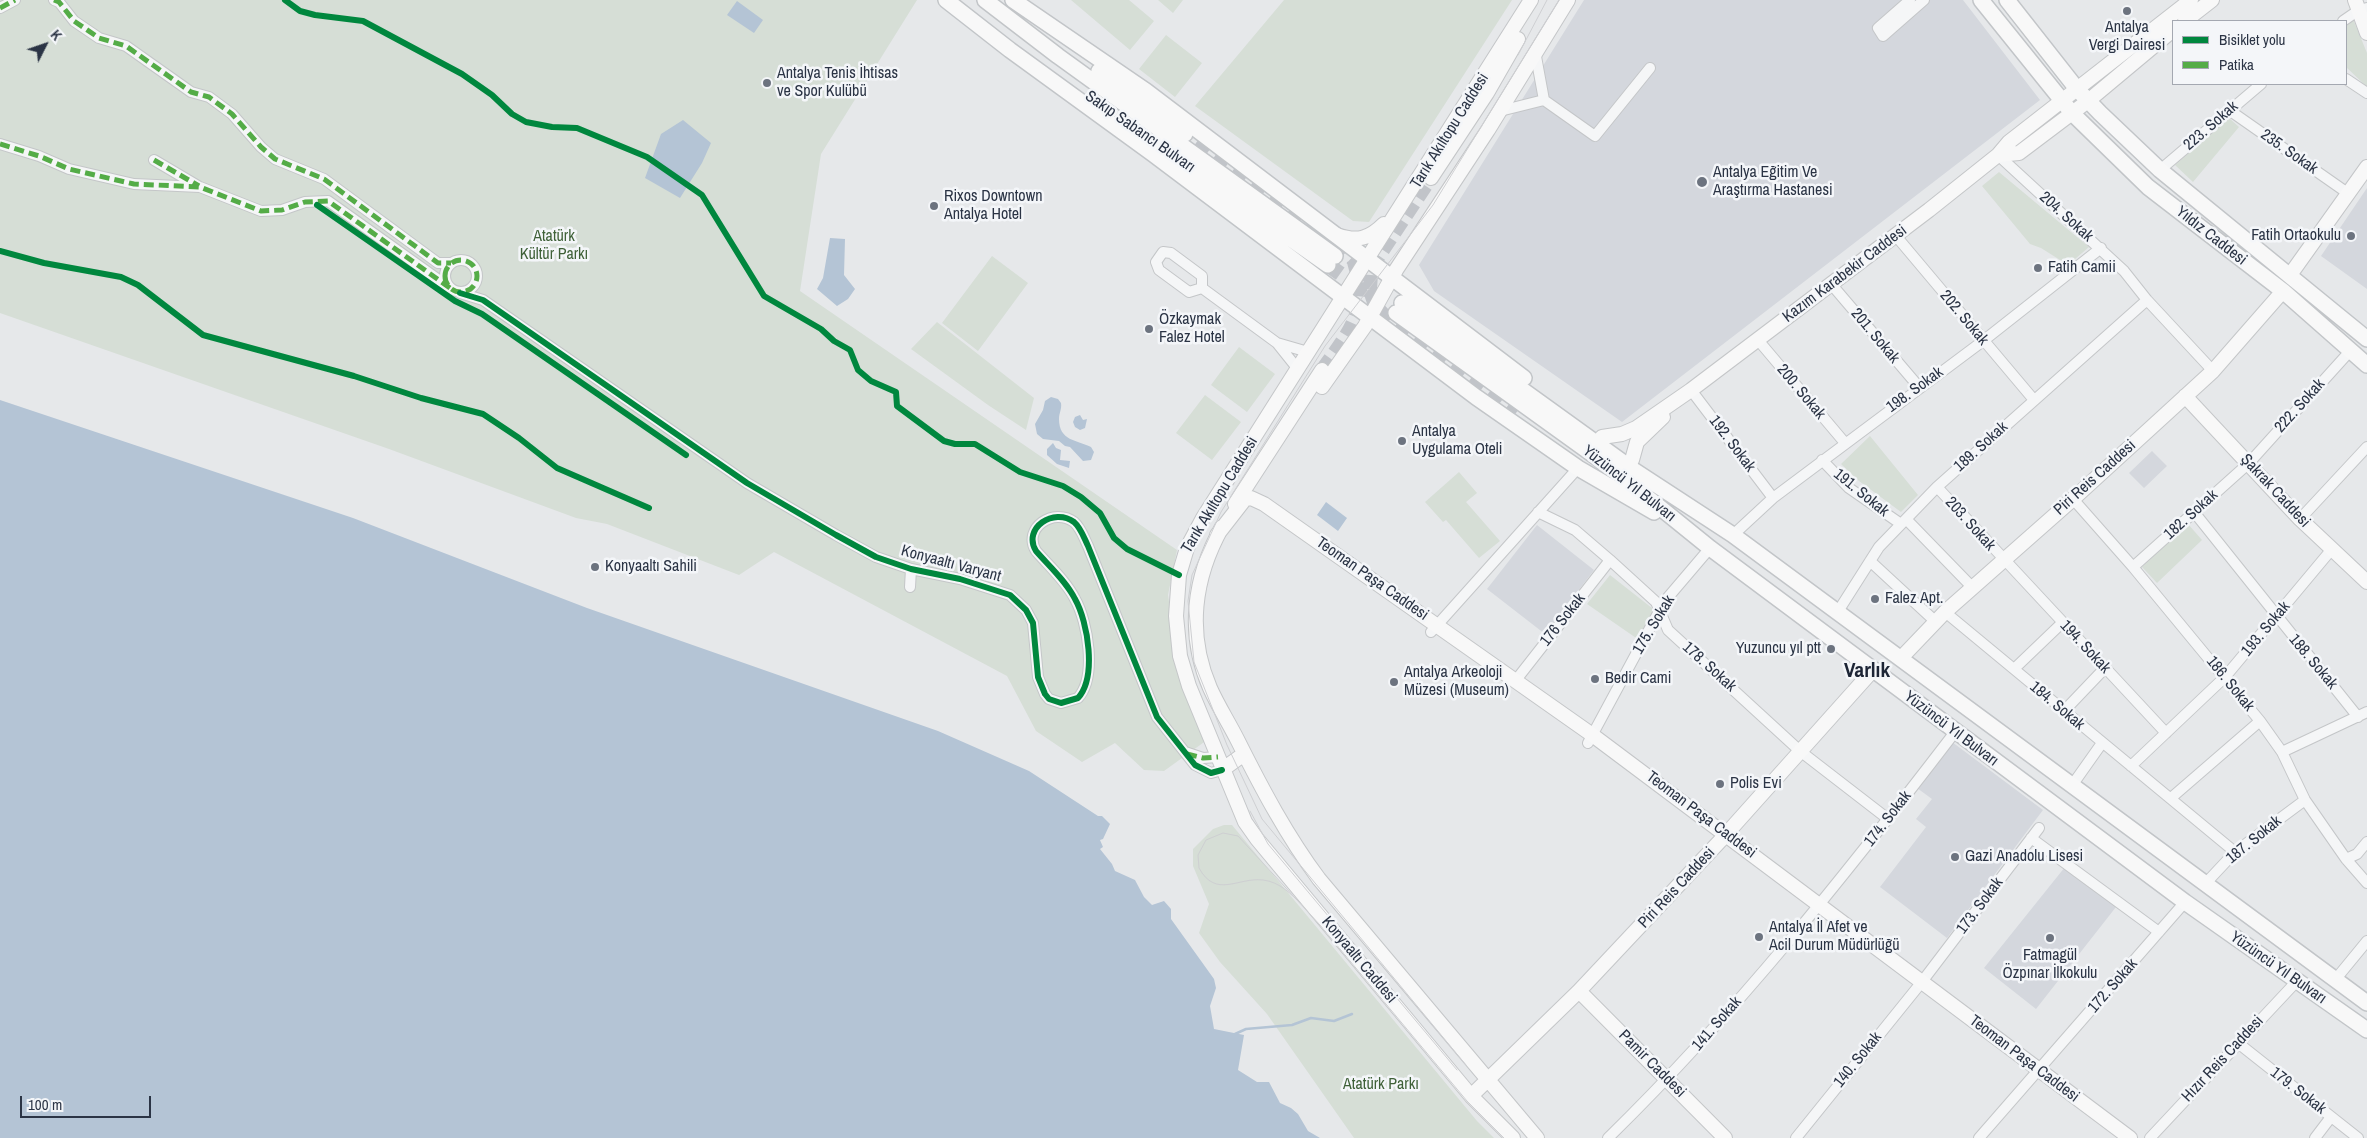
<!DOCTYPE html>
<meta charset="utf-8">
<style>
body{margin:0}
#map{position:relative;width:2367px;height:1138px;overflow:hidden;background:#e6e8ea;font-family:"Archivo Narrow",sans-serif}
canvas{display:block}
.legend{position:absolute;left:2172px;top:20px;width:175px;height:65px;box-sizing:border-box;background:#f4f6f9;border:1px solid #a4a8b1;margin:0;padding:6px 9px;list-style:none;font-size:15px;color:#2b3445}
.legend li{display:flex;align-items:center;gap:10px;height:25px}
.legend b{width:25px;border:1px solid #a4a8b1}
.north{position:absolute;left:20px;top:20px;width:50px;height:50px;-webkit-text-stroke:4px #f4f6f9;paint-order:stroke;rotate:49deg;font-size:14px;font-weight:700;line-height:20px;text-align:center;color:#2b3445}
.north::after{content:'';display:block;margin:auto;width:18px;height:22px;background:#2b3445;clip-path:polygon(50% 0,100% 100%,50% 72%,0 100%)}
.scale{position:absolute;left:20px;top:1096px;width:131px;height:22px;box-sizing:border-box;border:2px solid #2b3445;border-top:0;padding-left:6px;font-size:15px;line-height:18px;white-space:nowrap;color:#2b3445;-webkit-text-stroke:4px #f4f6f9;paint-order:stroke}
</style>
<div id="map">
<canvas width="2367" height="1138"></canvas>
<ul class="legend">
<li><b style="height:6px;background:#00873e"></b>Bisiklet yolu</li>
<li><b style="height:6px;background:#54ac47"></b>Patika</li>
</ul>
<div class="north">K</div>
<div class="scale">100 m</div>
</div>
<script>
const context = document.querySelector('canvas').getContext('2d');
context.lineJoin = 'round';
function fill(path, color) { context.fillStyle = color; context.fill(path, 'evenodd'); }
function trace(path, color, width, dash) { context.strokeStyle = color; context.lineWidth = width; context.lineCap = dash ? 'butt' : 'round'; context.setLineDash(dash || []); context.stroke(path); }
function write(font, color, halo, rows, align = 'center') {
  context.font = font + ' "Archivo Narrow",sans-serif'; context.lineWidth = 5; context.setLineDash([]); context.textBaseline = 'middle'; context.strokeStyle = halo; context.fillStyle = color; for (const [text, x, y, turn = 0] of rows) {
    context.save(); context.translate(x, y); context.rotate((+turn || 0) * Math.PI / 180); context.textAlign = isNaN(turn) ? turn : align; if (halo) context.strokeText(text, 0, 0); context.fillText(text, 0, 0); context.restore();
  }
}
fill(new Path2D(`
 M 1584,0 L 1963,0 L 2040,100 L 1622,422 L 1434,291 L 1419,265 Z
 M 2367,188 L 2367,289 L 2321,256 Z
 M 2152,451 L 2167,466 L 2144,488 L 2129,473 Z
 M 1537,525 L 1594,570 L 1545,634 L 1487,589 Z
 M 1952,742 L 2043,810 L 1947,938 L 1880,887 L 1926,827 L 1916,819 L 1932,799 L 1917,788 Z
 M 2065,867 L 2116,907 L 2036,1009 L 1984,968 Z`), '#d4d7dd');
fill(new Path2D(`
 M 0,0 L 917,0 L 821,154 L 800,291 L 1177,550 L 1168,595 L 1179,664 L 1207,740 L 1164,771 L 1144,770 L 1115,743 L 1082,762 L 1036,731 L 1007,676 L 774,552 L 739,575 L 607,524 L 576,518 L 389,449 L 0,313 Z
 M 1071,0 L 1129,0 L 1154,21 L 1130,50 Z
 M 1158,0 L 1183,0 L 1173,13 Z
 M 1284,0 L 1512,0 L 1369,222 L 1353,221 L 1195,106 Z
 M 2353,19 L 2367,53 L 2367,87 L 2346,67 L 2346,25 Z
 M 1166,35 L 1202,63 L 1175,97 L 1139,69 Z
 M 2229,118 L 2239,127 L 2193,182 L 2175,165 Z
 M 1999,172 L 2089,247 L 2068,265 L 2041,248 L 2030,244 L 1982,186 Z
 M 992,256 L 1028,283 L 978,351 L 942,323 Z
 M 937,322 L 1034,398 L 1026,430 L 988,405 L 911,349 Z
 M 1239,347 L 1275,374 L 1247,412 L 1211,385 Z
 M 1205,395 L 1241,422 L 1212,460 L 1176,433 Z
 M 1870,436 L 1918,495 L 1901,512 L 1859,481 L 1841,464 Z
 M 1459,472 L 1477,493 L 1466,502 L 1500,541 L 1479,558 L 1446,520 L 1443,522 L 1425,502 Z
 M 2188,524 L 2202,540 L 2157,583 L 2142,567 Z
 M 1610,575 L 1657,612 L 1639,640 L 1587,604 Z
 M 1224,825 L 1232,825 L 1477,1121 L 1494,1138 L 1354,1138 L 1267,1014 L 1220,962 L 1199,933 L 1209,904 L 1193,866 L 1193,849 L 1213,829 Z`), '#d6ded6');
fill(new Path2D(`
 M 737,1 L 763,20 L 754,33 L 727,15 Z
 M 683,120 L 711,143 L 702,163 L 680,198 L 645,178 L 661,134 Z
 M 830,238 L 845,239 L 844,275 L 855,289 L 848,299 L 837,306 L 817,289 L 823,278 Z
 M 1051,397 L 1058,399 L 1061,403 C 1062,409 1059,413 1059,419 C 1059,441 1077,440 1091,447 L 1094,452 L 1091,460 L 1083,461 L 1070,447 L 1065,446 L 1059,441 L 1043,439 L 1037,434 L 1035,424 L 1043,410 L 1045,401 Z
 M 0,400 L 353,518 L 587,608 L 938,731 L 1029,771 L 1098,816 L 1102,816 L 1110,824 L 1103,839 L 1100,840 L 1103,847 L 1100,849 L 1112,864 L 1115,871 L 1135,880 L 1144,897 L 1152,905 L 1164,901 L 1171,909 L 1171,919 L 1214,979 L 1216,988 L 1210,1006 L 1214,1029 L 1244,1035 L 1238,1070 L 1257,1082 L 1269,1082 L 1280,1103 L 1291,1108 L 1298,1114 L 1308,1131 L 1320,1138 L 0,1138 Z
 M 1080,415 L 1083,420 L 1087,419 L 1085,428 L 1080,430 L 1075,427 L 1073,422 L 1075,417 Z
 M 1053,443 L 1056,448 L 1061,450 L 1060,460 L 1070,461 L 1069,468 L 1057,464 L 1047,455 L 1047,449 Z
 M 1326,502 L 1347,518 L 1338,531 L 1317,515 Z`), '#b4c4d5');
trace(new Path2D(`
 M 1235,1034 L 1246,1029 L 1292,1025 L 1311,1018 L 1334,1021 L 1352,1014`), '#b4c4d5', 2.5);
trace(new Path2D(`
 M 1370,289 L 1371,274 L 1377,259 L 1431,178
 M 1322,370 C 1342,341 1363,319 1360,282`), '#c1c4c9', 14, [14, 7]);
trace(new Path2D(`
 M 1196,143 L 1314,228
 M 1335,242 L 1354,260 L 1360,282
 M 1328,265 L 1363,290
 M 1370,289 L 1376,307 L 1388,320 L 1516,413`), '#c1c4c9', 15, [15, 8]);
const street = new Path2D(`
 M 54,0 L 59,2 L 74,21 L 99,38 L 126,46 L 191,92 L 209,97 L 232,114 L 261,147 L 275,159 L 324,179 L 438,263 L 451,263
 M 1910,0 L 1878,28 L 1883,36 L 1924,0
 M 0,8 L 15,0
 M 2343,21 L 2359,10 L 2367,8
 M 1535,51 L 1544,100
 M 2346,79 L 2367,93
 M 2229,110 L 2349,194
 M 1500,111 L 1544,100 L 1595,136 L 1650,68
 M 0,144 L 39,156 L 69,169 L 134,184 L 200,187 L 261,211 L 282,210 L 305,202 L 328,201 L 450,288
 M 1998,155 L 2124,271 L 2147,300 L 2213,371
 M 154,160 L 198,186
 M 2160,170 L 2261,84
 M 1896,236 L 2034,400
 M445 276a16 16 0 1 1 32 0a16 16 0 1 1-32 0Z
 M 1832,285 L 1919,387
 M 1202,288 L 1189,292 L 1159,270 L 1156,262 L 1163,252 L 1171,253 L 1202,276 L 1202,288 L 1277,343 L 1297,368
 M 460,293 L 483,300 L 747,483 L 836,535 L 876,557 L 911,569 L 960,579 L 1010,595 L 1026,610 L 1033,623 L 1038,677 L 1045,694 L 1049,699 L 1061,703 L 1078,698 C 1097,677 1088,622 1075,599 C 1066,581 1049,566 1036,551 C 1022,528 1054,507 1074,522 C 1081,528 1084,538 1088,546 L 1157,717 L 1195,765 L 1211,773 L 1222,770
 M 1758,340 L 1845,443
 M 1277,343 L 1308,352
 M 1691,390 L 1773,498
 M 1822,460 L 1849,488 L 1901,524
 M 1937,487 L 2166,733
 M 2073,499 L 2133,567 L 2260,721 L 2282,752 L 2305,800 L 2346,859 L 2367,883
 M 1538,512 L 1575,530 L 1610,560 L 1656,602 L 1668,630 L 1800,751 L 1888,819
 M 2194,512 L 2358,717
 M 1906,519 L 1973,588
 M 2300,519 L 2367,447
 M 1733,535 L 1773,498 L 1983,341 L 2101,248
 M 1870,561 L 1936,622
 M 2133,567 L 2249,463 L 2351,350
 M 910,587 L 911,569
 M 1945,612 L 2235,852
 M 1837,613 L 1879,547 L 1937,487 L 2147,300
 M 1431,632 L 1578,468
 M 2014,669 L 2062,623
 M 1516,680 L 1610,560
 M 2064,711 L 2105,668
 M 1588,743 L 1664,602 L 1710,548
 M 1185,752 L 1203,758 L 1218,757
 M 2282,752 L 2367,712
 M 2131,766 L 2225,677 L 2332,549
 M 2073,784 L 2102,743
 M 2171,798 L 2260,721
 M 2031,838 L 2159,932
 M 2346,859 L 2357,854 L 2367,842
 M 2205,884 L 2235,852 L 2305,800
 M 2335,980 L 2367,941
 M 2238,1043 L 2358,1138
 M 1608,1138 C 1736,1013 1847,873 1955,732
 M 1796,1138 L 1921,983 L 2039,828
 M 1979,1138 L 2185,902
 M 2150,1138 L 2297,981
 M 2315,1138 L 2331,1117`);
const secondary = new Path2D(`
 M 2355,0 L 2367,33
 M 2185,21 L 2212,0
 M 1998,155 L 2019,153 L 2088,101 L 2173,30
 M 1431,178 L 1487,93 L 1518,39
 M 1337,235 C 1357,242 1369,239 1384,224
 M 2290,275 L 2367,167
 M 1322,387 L 1365,326 L 1396,270 L 1488,130 L 1568,0
 M 2185,396 L 2300,519 L 2367,582
 M 1602,437 L 1622,434 L 1636,428 L 1691,390 L 1929,210 L 1998,155 L 2009,142 L 2191,0
 M 1632,460 L 1637,442 L 1663,417
 M 1235,504 L 1322,370
 M 1222,527 C 1194,577 1186,633 1210,688 C 1218,706 1229,723 1238,741 C 1262,789 1287,836 1319,879 L 1537,1138
 M 1217,535 L 1245,499 L 1251,498 L 1264,504 L 1591,734 L 2130,1138
 M 1901,658 L 1945,612 L 2073,499 L 2213,371 L 2283,291
 M 1222,770 L 1244,754
 M 1579,991 L 1725,1138
 M 1471,1096 L 1579,991 L 1720,841 L 1873,670
 M 1513,1138 L 1471,1096 L 1257,839 L 1245,822 L 1189,686 L 1180,656 L 1176,616 L 1179,575 L 1187,548 L 1203,518 L 1531,0`);
const primary = new Path2D(`
 M 946,0 L 1010,50 L 1153,154 L 1476,397 L 1578,468 L 1654,512
 M 985,0 L 1058,56 L 1335,256
 M 1013,0 L 1146,91 L 1524,378
 M 1981,0 L 2072,113 L 2148,187 L 2283,291 L 2367,365
 M 2007,0 L 2077,89 L 2100,113 L 2160,170 L 2367,339
 M 1099,71 L 1185,134
 M 1153,142 L 1328,265
 M 1402,303 L 1635,471 L 1733,535 L 2367,1003
 M 1396,313 L 1610,467 L 1710,548 L 2185,902 L 2367,1030`);
trace(street, '#c4c6c8', 12);
trace(secondary, '#c4c6c8', 16);
trace(primary, '#c2c5c8', 18);
trace(street, '#f5f6f7', 10);
trace(secondary, '#f8f8f8', 14);
trace(primary, '#f8f8f8', 15);
trace(new Path2D(`
 M 1518,55 L 1547,0
 M 1250,811 L 1268,844 L 1457,1070
 M 1302,905 C 1291,894 1280,882 1263,880 C 1238,877 1216,899 1199,868 L 1198,855 L 1206,840 L 1223,833 L 1238,836 L 1320,925 L 1467,1101 L 1504,1138
 M 1466,1065 L 1262,819 L 1227,745 L 1194,662 L 1188,601 L 1192,575 L 1221,512 L 1325,346 L 1433,205 L 1559,0`), '#cecfd2', 1);
trace(new Path2D(`
 M 54,0 L 59,2 L 74,21 L 99,38 L 126,46 L 191,92 L 209,97 L 232,114 L 261,147 L 275,159 L 324,179 L 438,263 L 451,263
 M 0,8 L 15,0
 M 0,144 L 39,156 L 69,169 L 134,184 L 200,187 L 261,211 L 282,210 L 305,202 L 328,201 L 450,288
 M 154,160 L 199,186
 M445 276a16 16 0 1 1 32 0a16 16 0 1 1-32 0Z
 M 1187,754 L 1203,758 L 1218,757`), '#54ac47', 5, [10, 5]);
trace(new Path2D(`
 M 285,0 L 300,11 L 315,15 L 363,21 L 462,74 L 492,95 L 512,114 L 526,122 L 552,127 L 577,128 L 647,157 L 702,195 L 764,296 L 821,329 L 834,341 L 850,350 L 858,370 L 871,381 L 896,392 L 897,406 L 944,441 L 955,444 L 975,444 L 1020,472 L 1063,486 L 1081,497 L 1100,513 L 1114,538 L 1127,549 L 1179,575
 M 317,205 L 455,301 L 482,314 L 686,455
 M 0,251 L 44,263 L 121,277 L 138,285 L 203,335 L 354,376 L 421,398 L 483,414 L 519,438 L 557,468 L 649,508
 M 460,293 L 483,300 L 747,483 L 836,535 L 876,557 L 911,569 L 960,579 L 1010,595 L 1026,610 L 1033,623 L 1038,677 L 1045,694 L 1049,699 L 1061,703 L 1078,698 C 1097,677 1088,622 1075,599 C 1066,581 1049,566 1036,551 C 1022,528 1054,507 1074,522 C 1081,528 1084,538 1088,546 L 1157,717 L 1195,765 L 1211,773 L 1222,770`), '#00873e', 6);
for (const [x, y, r, color] of [
 [2127,11,5,"#6c737f"],
 [767,83,5,"#6c737f"],
 [1702,182,6,"#6c737f"],
 [934,206,5,"#6c737f"],
 [2351,236,5,"#6c737f"],
 [2038,268,5,"#6c737f"],
 [1149,329,5,"#6c737f"],
 [1402,441,5,"#6c737f"],
 [595,567,5,"#6c737f"],
 [1875,599,5,"#6c737f"],
 [1831,649,5,"#6c737f"],
 [1595,679,5,"#6c737f"],
 [1394,682,5,"#6c737f"],
 [1720,784,5,"#6c737f"],
 [1955,857,5,"#6c737f"],
 [1759,937,5,"#6c737f"],
 [2050,938,5,"#6c737f"]
]) { const dot = new Path2D(); dot.arc(x, y, r, 0, 2 * Math.PI); context.fillStyle = color; context.fill(dot); trace(dot, '#f4f6f9', 2); }
write('16px', '#2b3445', '#f4f6f9', [
 ["Antalya",2127,28,"center"],
 ["Vergi Dairesi",2127,46,"center"],
 ["Antalya Tenis İhtisas",777,74],
 ["ve Spor Kulübü",777,92],
 ["Antalya Eğitim Ve",1713,173],
 ["Araştırma Hastanesi",1713,191],
 ["Rixos Downtown",944,197],
 ["Antalya Hotel",944,215],
 ["Fatih Ortaokulu",2341,236,"right"],
 ["Fatih Camii",2048,268],
 ["Özkaymak",1159,320],
 ["Falez Hotel",1159,338],
 ["Antalya",1412,432],
 ["Uygulama Oteli",1412,450],
 ["Konyaaltı Sahili",605,567],
 ["Falez Apt.",1885,599],
 ["Yuzuncu yıl ptt",1821,649,"right"],
 ["Antalya Arkeoloji",1404,673],
 ["Müzesi (Museum)",1404,691],
 ["Bedir Cami",1605,679],
 ["Polis Evi",1730,784],
 ["Gazi Anadolu Lisesi",1965,857],
 ["Antalya İl Afet ve",1769,928],
 ["Acil Durum Müdürlüğü",1769,946],
 ["Fatmagül",2050,956,"center"],
 ["Özpınar İlkokulu",2050,974,"center"]
], 'left');
write('16px', '#2b3445', '#f4f6f9', [
 ["223. Sokak",2211,126,-41],
 ["Tarık Akıltopu Caddesi",1450,131,-58],
 ["Sakıp Sabancı Bulvarı",1140,132,35],
 ["235. Sokak",2289,152,35],
 ["204. Sokak",2066,217,42],
 ["Yıldız Caddesi",2211,236,38],
 ["Kazım Karabekir Caddesi",1845,274,-37],
 ["202. Sokak",1964,318,50],
 ["201. Sokak",1875,336,50],
 ["198. Sokak",1915,390,-36],
 ["200. Sokak",1801,392,50],
 ["222. Sokak",2300,406,-48],
 ["192. Sokak",1732,444,53],
 ["189. Sokak",1981,447,-42],
 ["Piri Reis Caddesi",2095,478,-42],
 ["Yüzüncü Yıl Bulvarı",1629,484,38],
 ["Şakrak Caddesi",2275,491,47],
 ["191. Sokak",1861,493,39],
 ["Tarık Akıltopu Caddesi",1220,495,-59],
 ["182. Sokak",2191,515,-42],
 ["203. Sokak",1970,524,48],
 ["Konyaaltı Varyant",951,564,15],
 ["Teoman Paşa Caddesi",1372,579,35],
 ["176 Sokak",1563,620,-52],
 ["175. Sokak",1654,625,-59],
 ["193. Sokak",2266,629,-50],
 ["194. Sokak",2085,647,47],
 ["188. Sokak",2313,662,50],
 ["178. Sokak",1709,667,42],
 ["186. Sokak",2230,684,51],
 ["184. Sokak",2057,706,40],
 ["Yüzüncü Yıl Bulvarı",1951,729,37],
 ["Teoman Paşa Caddesi",1701,815,37],
 ["174. Sokak",1888,819,-52],
 ["187. Sokak",2254,840,-39],
 ["Piri Reis Caddesi",1677,888,-47],
 ["173. Sokak",1980,906,-53],
 ["Konyaaltı Caddesi",1359,960,50],
 ["Yüzüncü Yıl Bulvarı",2278,968,35],
 ["172. Sokak",2113,986,-49],
 ["141. Sokak",1717,1024,-49],
 ["Teoman Paşa Caddesi",2024,1059,37],
 ["Hızır Reis Caddesi",2223,1059,-47],
 ["140. Sokak",1858,1060,-51],
 ["Pamir Caddesi",1652,1064,45],
 ["179. Sokak",2298,1091,38]
]);
write('16px', '#3f6138', '#f4f6f9', [
 ["Atatürk",554,237],
 ["Kültür Parkı",554,255],
 ["Atatürk Parkı",1381,1085]
]);
write('bold 21px', '#1d2536', '#f4f6f9', [
 ["Varlık",1867,671]
]);
</script>
